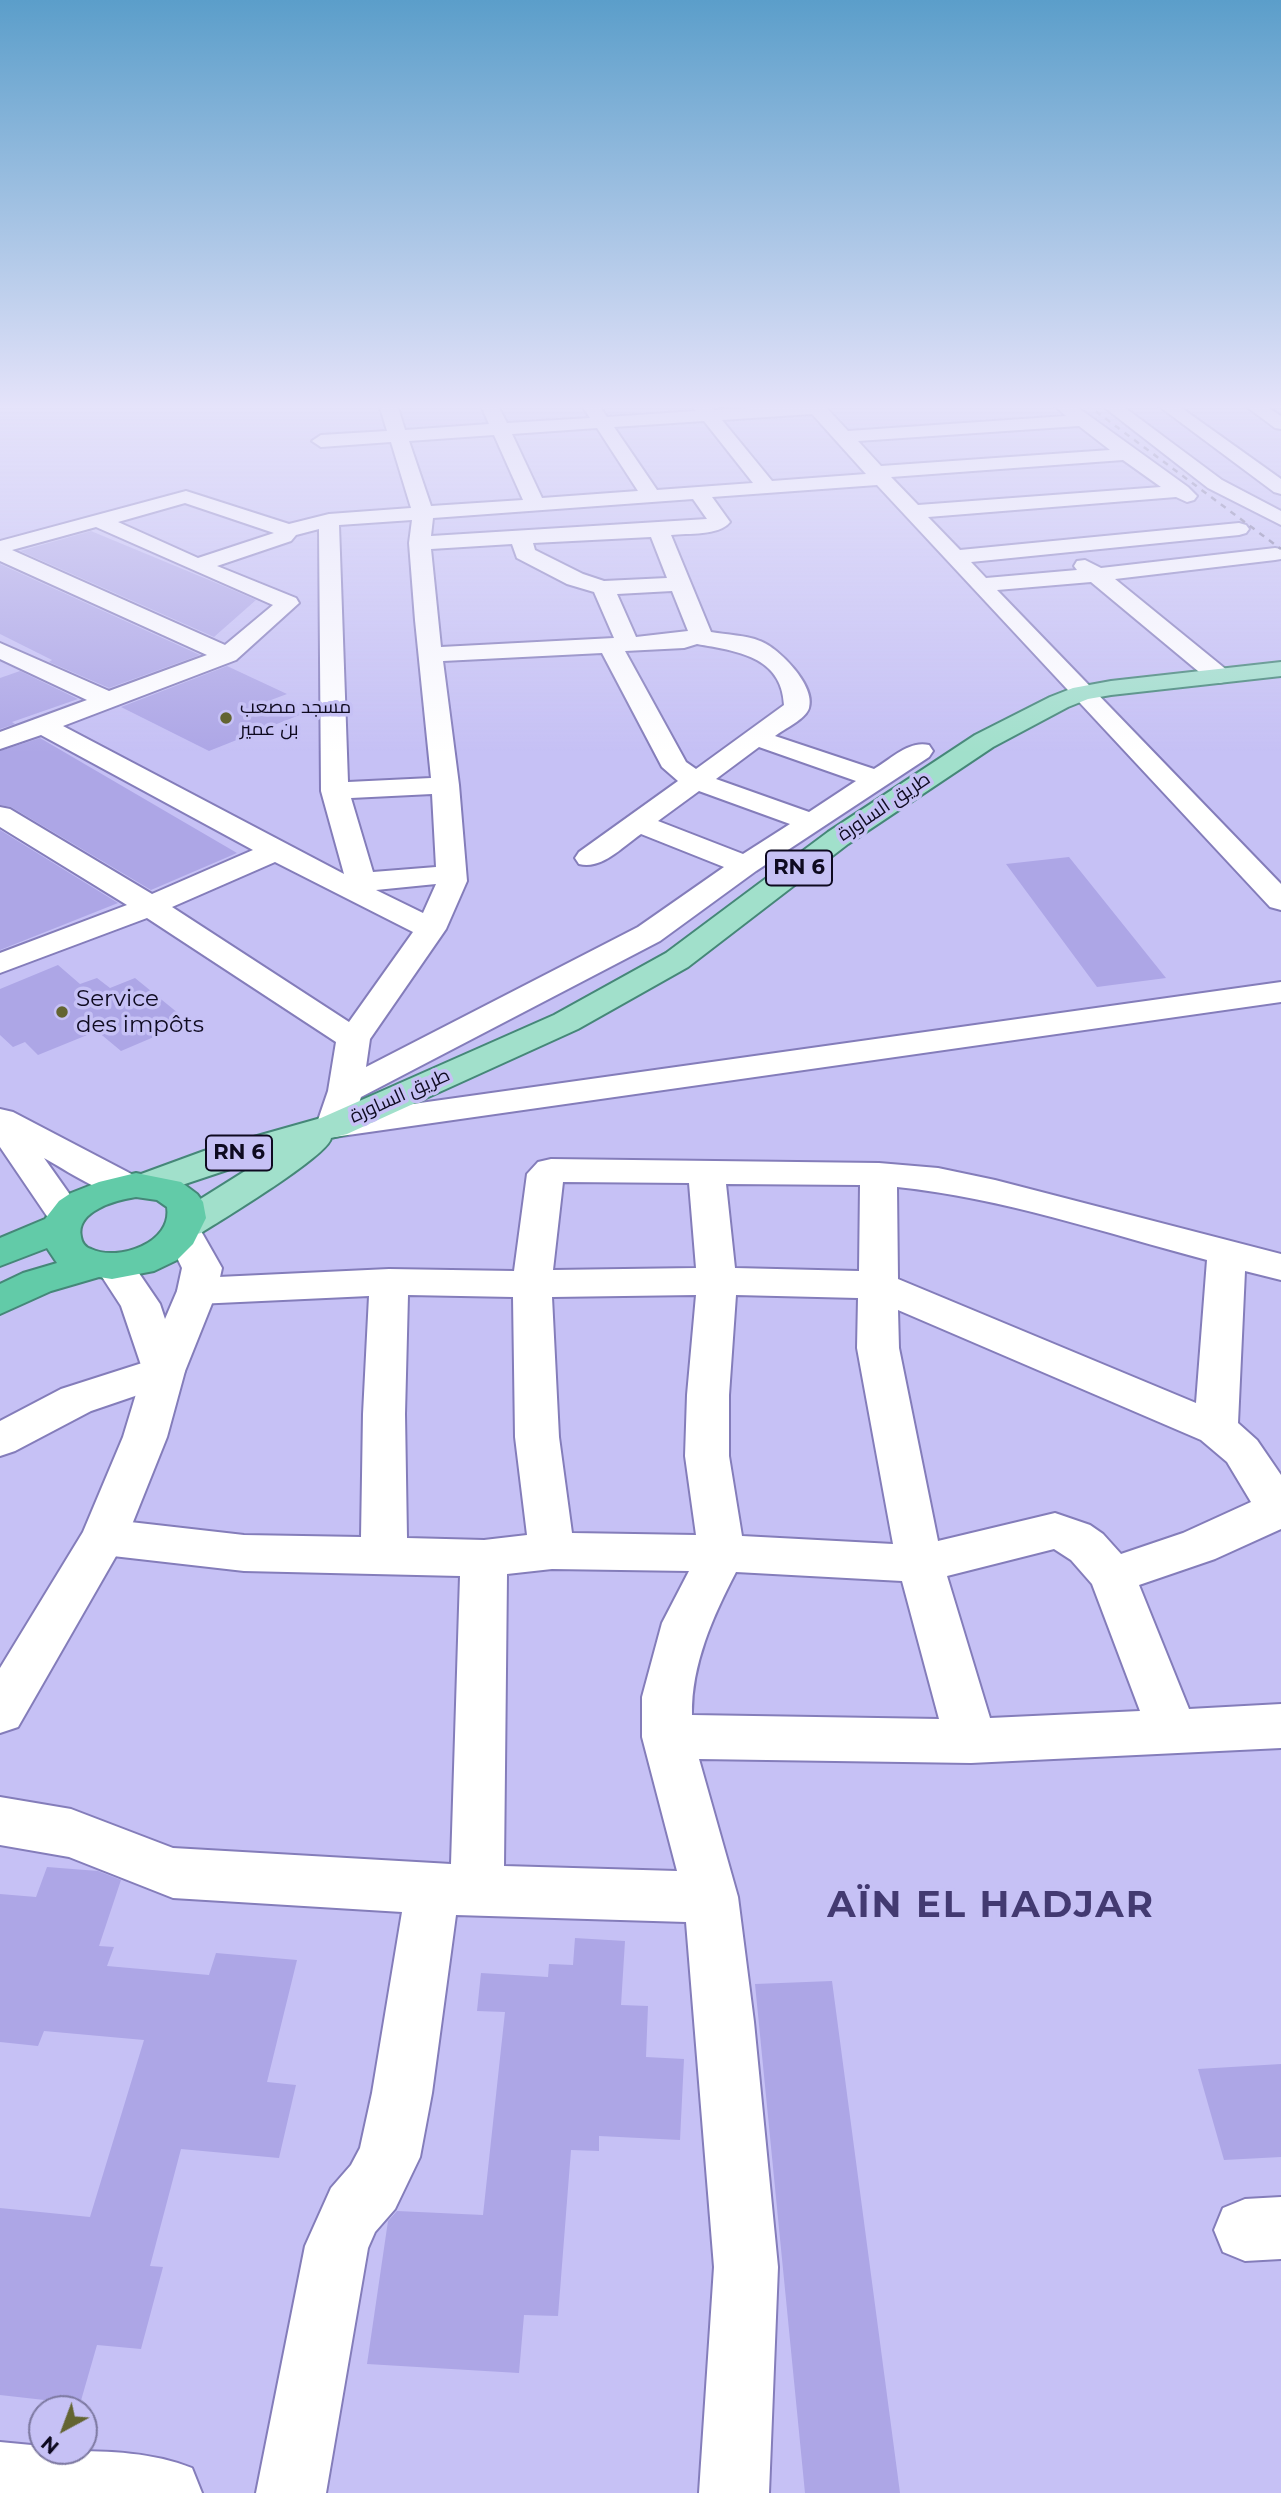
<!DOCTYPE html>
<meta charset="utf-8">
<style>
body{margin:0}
#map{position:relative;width:1281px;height:2493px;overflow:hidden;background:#c6c1f5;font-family:Montserrat,sans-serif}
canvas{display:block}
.north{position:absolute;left:28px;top:2395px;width:70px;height:70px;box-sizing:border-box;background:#c6c1f5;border:2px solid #7c78a0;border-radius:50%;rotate:221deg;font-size:19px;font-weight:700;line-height:28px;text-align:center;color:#0e0a20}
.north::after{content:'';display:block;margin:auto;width:24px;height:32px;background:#636431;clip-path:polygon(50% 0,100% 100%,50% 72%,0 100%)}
</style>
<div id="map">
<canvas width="1281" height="2493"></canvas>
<div class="north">N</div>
</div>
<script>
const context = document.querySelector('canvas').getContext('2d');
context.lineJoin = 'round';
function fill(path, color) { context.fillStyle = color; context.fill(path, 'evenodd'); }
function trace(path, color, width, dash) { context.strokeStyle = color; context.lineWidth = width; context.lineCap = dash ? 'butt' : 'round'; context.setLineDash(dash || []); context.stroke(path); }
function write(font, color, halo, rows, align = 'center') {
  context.font = font + ' Montserrat,Cairo,sans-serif'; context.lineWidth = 7; context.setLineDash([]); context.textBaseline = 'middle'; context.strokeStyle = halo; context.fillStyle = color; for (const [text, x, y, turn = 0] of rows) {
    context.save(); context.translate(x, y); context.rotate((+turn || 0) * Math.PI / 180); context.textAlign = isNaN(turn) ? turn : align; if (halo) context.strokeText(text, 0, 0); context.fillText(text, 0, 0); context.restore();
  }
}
fill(new Path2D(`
 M 91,531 L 226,587 L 256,600 L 214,637 L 20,551 Z
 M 0,564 L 200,655 L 109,688 L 49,662 L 52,660 L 0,634 Z
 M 227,666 L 287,694 L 271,700 L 302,714 L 209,751 L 121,707 Z
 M 20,671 L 78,699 L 12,722 L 15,724 L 0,729 L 0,678 Z
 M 40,738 L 237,853 L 151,890 L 11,807 L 0,805 L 0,751 Z
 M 0,830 L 118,903 L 0,950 Z
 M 1069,857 L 1166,978 L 1097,987 L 1006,864 Z
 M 58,965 L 80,984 L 97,978 L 110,988 L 135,978 L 189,1022 L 121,1051 L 97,1031 L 38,1055 L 25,1042 L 13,1047 L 0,1035 L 0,989 Z
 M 47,1867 L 98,1871 L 121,1880 L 99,1946 L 114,1947 L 107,1966 L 209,1975 L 216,1953 L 297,1960 L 267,2082 L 296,2085 L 279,2158 L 181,2149 L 150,2266 L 163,2267 L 141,2349 L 97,2345 L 80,2404 L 0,2395 L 0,2208 L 90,2217 L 144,2040 L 44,2031 L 38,2046 L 0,2042 L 0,1894 L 36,1897 Z
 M 575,1938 L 625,1941 L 621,2005 L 648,2006 L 646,2057 L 684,2059 L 680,2140 L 599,2136 L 599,2151 L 571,2150 L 558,2316 L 524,2315 L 519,2373 L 367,2364 L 388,2221 L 397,2211 L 483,2215 L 505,2012 L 477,2011 L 481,1973 L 548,1977 L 549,1964 L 573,1965 Z
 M 832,1981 L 900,2493 L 805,2493 L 755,1984 Z
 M 1281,2064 L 1281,2157 L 1224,2160 L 1198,2069 Z`), '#ada6e6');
const street = new Path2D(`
 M 379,404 L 397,404 L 405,430 L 489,424 L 482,408 L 486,404 L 497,404 L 507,423 L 590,418 L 582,406 L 584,404 L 598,404 L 607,417 L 696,411 L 691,404 L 709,404 L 714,410 L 823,404 L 848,431 L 1066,416 L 1053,404 L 1073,404 L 1188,487 L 1197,496 L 1194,500 L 1187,502 L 1176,497 L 928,517 L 960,550 L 1239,523 L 1246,525 L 1249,529 L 1246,533 L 1239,535 L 971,562 L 986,578 L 1077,570 L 1074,566 L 1077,561 L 1085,560 L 1101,568 L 1275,548 L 1281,549 L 1281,559 L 1275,560 L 1115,579 L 1228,671 L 1231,676 L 1228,681 L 1219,683 L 1210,681 L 1091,582 L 997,590 L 1281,884 L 1281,910 L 1270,907 L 877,485 L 712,497 L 730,522 C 719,536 688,533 671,535 L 711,632 C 727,635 746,635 760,641 C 779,648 816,686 809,708 C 806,719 784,729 775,736 L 874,769 C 891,759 909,740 929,745 L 933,751 L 929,757 L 756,871 L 660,941 L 361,1097 L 356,1112 L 1281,982 L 1281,1002 L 334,1137 L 321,1134 L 316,1126 L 328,1091 L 336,1042 L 147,918 L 0,973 L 0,953 L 127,905 L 0,827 L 0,807 L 10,809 L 152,894 L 253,850 L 41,735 L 0,749 L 0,732 L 87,700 L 0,659 L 0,643 L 109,691 L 207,655 L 0,561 L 0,541 L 186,491 L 289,524 L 329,514 L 411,508 L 391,442 L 321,447 L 312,441 L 321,435 L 387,431 ZM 812,414 L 866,474 L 772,481 L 722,420 ZM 704,421 L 753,483 L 657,490 L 614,427 ZM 1079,426 L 1110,450 L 881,466 L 858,441 ZM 597,428 L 638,491 L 542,498 L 512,434 ZM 494,435 L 523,500 L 431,506 L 409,441 ZM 1123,460 L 1161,487 L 918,505 L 891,477 ZM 693,499 L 707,519 L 431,536 L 433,518 ZM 185,503 L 274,533 L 198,558 L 118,522 ZM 412,520 L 409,543 L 415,620 L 431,778 L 348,782 L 339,525 ZM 96,527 L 273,605 L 225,645 L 12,550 ZM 319,529 L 321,791 L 344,874 L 63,726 L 236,660 L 299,603 L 296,598 L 217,566 L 291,541 L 296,535 ZM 651,537 L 667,578 L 604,581 L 583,574 L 535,550 L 533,543 ZM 512,544 L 517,558 L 567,584 L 594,592 L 614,638 L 441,647 L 431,549 ZM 672,591 L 688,631 L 636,637 L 617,594 ZM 697,644 C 736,651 782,656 784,705 L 696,769 L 686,762 L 625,651 L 684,648 ZM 602,653 L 662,767 L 678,781 L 579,852 L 575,858 L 579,864 C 602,870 622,847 641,834 L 724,867 L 638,927 L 366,1067 L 370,1039 L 446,929 L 467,881 L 459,785 L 443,661 ZM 759,747 L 856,781 L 809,812 L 716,779 ZM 699,791 L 790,824 L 743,854 L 658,821 ZM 432,794 L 436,867 L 373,872 L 351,798 ZM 275,862 L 413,932 L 349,1022 L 172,907 ZM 436,884 L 423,913 L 376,890 Z
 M 1100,404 L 1120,404 L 1222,480 L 1281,511 L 1281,525 L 1208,488 Z
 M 1156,404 L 1176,404 L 1281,479 L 1281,494 L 1274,492 Z
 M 1243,404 L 1263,404 L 1281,416 L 1281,429 L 1275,428 Z
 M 551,1159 L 879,1163 L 938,1168 L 995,1180 L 1281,1254 L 1281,1280 L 1245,1271 L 1238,1423 L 1257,1440 L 1281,1475 L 1281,1529 L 1215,1559 L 1139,1585 L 1189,1709 L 1281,1704 L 1281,1748 L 971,1763 L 699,1759 L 738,1897 L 754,2022 L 778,2267 L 769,2493 L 699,2493 L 714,2267 L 686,1922 L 456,1915 L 432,2093 L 420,2157 L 395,2209 L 375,2232 L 368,2248 L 326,2493 L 256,2493 L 305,2246 L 331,2188 L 351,2165 L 360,2148 L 372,2093 L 402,1912 L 173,1898 L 69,1857 L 0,1845 L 0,1797 L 71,1809 L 173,1848 L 451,1864 L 460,1576 L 244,1571 L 104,1555 L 88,1550 L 81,1537 L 88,1524 L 104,1519 L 244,1535 L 361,1537 L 363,1414 L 369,1296 L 197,1304 L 183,1300 L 177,1291 L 183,1282 L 197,1278 L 389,1269 L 514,1271 L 527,1174 L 538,1162 ZM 563,1182 L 689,1183 L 696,1268 L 553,1270 ZM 726,1184 L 860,1185 L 859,1271 L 735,1268 ZM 897,1187 C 1003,1198 1105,1233 1207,1260 L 1196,1403 L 898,1279 ZM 408,1295 L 513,1297 L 515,1437 L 527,1535 L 484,1540 L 407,1538 L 405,1414 ZM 696,1295 L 687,1395 L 685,1456 L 696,1535 L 572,1533 L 559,1437 L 552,1297 ZM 736,1295 L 858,1298 L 857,1348 L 893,1544 L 742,1536 L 729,1456 L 729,1395 ZM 898,1310 L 1201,1440 L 1227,1462 L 1251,1502 L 1183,1533 L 1121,1554 L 1103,1534 L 1090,1525 L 1055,1513 L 938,1541 L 899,1348 ZM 1054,1549 L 1071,1560 L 1092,1584 L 1140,1711 L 990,1718 L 947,1576 ZM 552,1569 L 689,1571 L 662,1623 L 642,1697 L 642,1737 L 677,1871 L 504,1866 L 507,1574 ZM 736,1572 L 902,1581 L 939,1719 L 692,1715 C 691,1665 713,1616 736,1572 Z
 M 164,1356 L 179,1361 L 185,1371 L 179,1381 L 91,1411 L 15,1451 L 0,1456 L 0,1421 L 61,1389 Z
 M 1281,2197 L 1281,2259 L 1245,2261 L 1223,2252 L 1214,2230 L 1223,2208 L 1245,2199 Z
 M 0,2442 L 42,2446 L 42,2451 C 91,2451 145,2449 192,2468 L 202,2493 L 0,2493 Z`);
const secondary = new Path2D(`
 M 0,1109 L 13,1112 L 139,1178 L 144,1186 L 139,1194 C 110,1202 70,1172 44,1158 L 85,1216 L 79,1225 L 66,1228 L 53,1225 L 0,1147 Z
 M 184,1221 L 197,1224 L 222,1268 L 217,1291 L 185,1371 L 167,1437 L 127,1537 L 18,1727 L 0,1733 L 0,1668 L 83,1532 L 123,1437 L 143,1371 L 121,1306 L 95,1266 L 100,1257 L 114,1253 L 128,1257 L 160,1304 L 165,1319 L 177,1291 L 182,1268 L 165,1233 L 171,1224 Z`);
const primary = new Path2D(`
 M 1281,662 L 1281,676 L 1111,695 L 1088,699 L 1068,707 L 993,747 L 848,844 L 688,967 L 578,1029 L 347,1134 L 331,1138 C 329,1155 223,1219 201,1233 L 188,1236 L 175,1233 L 169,1224 L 175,1215 L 269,1156 L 146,1197 L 133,1193 L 128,1185 L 133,1177 L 204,1151 L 321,1118 L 554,1015 L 666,953 L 828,832 L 975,735 L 1050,697 L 1073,688 L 1111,681 Z`);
const highway = new Path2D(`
 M 136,1173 L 181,1182 L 197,1194 L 203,1202 L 206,1218 L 193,1244 L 177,1260 L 154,1271 L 112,1279 L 99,1277 L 51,1291 L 0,1314 L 0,1284 L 23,1273 L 57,1263 L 47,1248 L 0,1266 L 0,1238 L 45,1219 L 59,1201 L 71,1193 L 99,1182 ZM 136,1197 L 157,1200 L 167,1207 C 173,1243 118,1262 91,1249 C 85,1247 82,1243 81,1237 C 75,1211 116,1200 136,1197 Z`);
trace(street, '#847dba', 4);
trace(secondary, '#847dba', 4);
trace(primary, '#458778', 4);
trace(highway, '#458778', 4);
fill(street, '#fff');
fill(secondary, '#fff');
fill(primary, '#a1e0cb');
fill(highway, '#62cba8');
trace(new Path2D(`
 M 1086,404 L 1281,549`), '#6f6b90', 2.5, [6, 6]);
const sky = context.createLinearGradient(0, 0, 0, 753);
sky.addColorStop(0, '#5b9eca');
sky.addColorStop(0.54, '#e5e3fa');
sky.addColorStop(1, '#e5e3fa00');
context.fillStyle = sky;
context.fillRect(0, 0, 1281, 753);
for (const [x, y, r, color] of [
 [226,718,7,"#636431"],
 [62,1012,7,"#636431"]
]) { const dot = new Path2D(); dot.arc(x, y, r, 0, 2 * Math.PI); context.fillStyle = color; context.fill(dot); trace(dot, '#c6c1f5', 2.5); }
write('19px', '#0e0a20', '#c6c1f5', [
 ["مسجد مصعب",240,707],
 ["بن عمير",240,729]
], 'left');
write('19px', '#0e0a20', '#c6c1f5', [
 ["طريق الساورة",884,807,-34],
 ["طريق الساورة",400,1096,-24]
]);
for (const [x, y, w] of [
 [799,868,66],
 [239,1153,66]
]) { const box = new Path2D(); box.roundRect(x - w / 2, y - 17.5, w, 35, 5); context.fillStyle = '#c6c1f5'; context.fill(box); trace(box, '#0e0a20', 2); }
write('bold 21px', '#0e0a20', null, [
 ["RN 6",799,868],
 ["RN 6",239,1153]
]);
write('23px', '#0e0a20', '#c6c1f5', [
 ["Service",76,999],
 ["des impôts",76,1025]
], 'left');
context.letterSpacing = '2px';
write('bold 37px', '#433a71', '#c6c1f5', [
 ["AÏN EL HADJAR",991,1906]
]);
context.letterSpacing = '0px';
</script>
